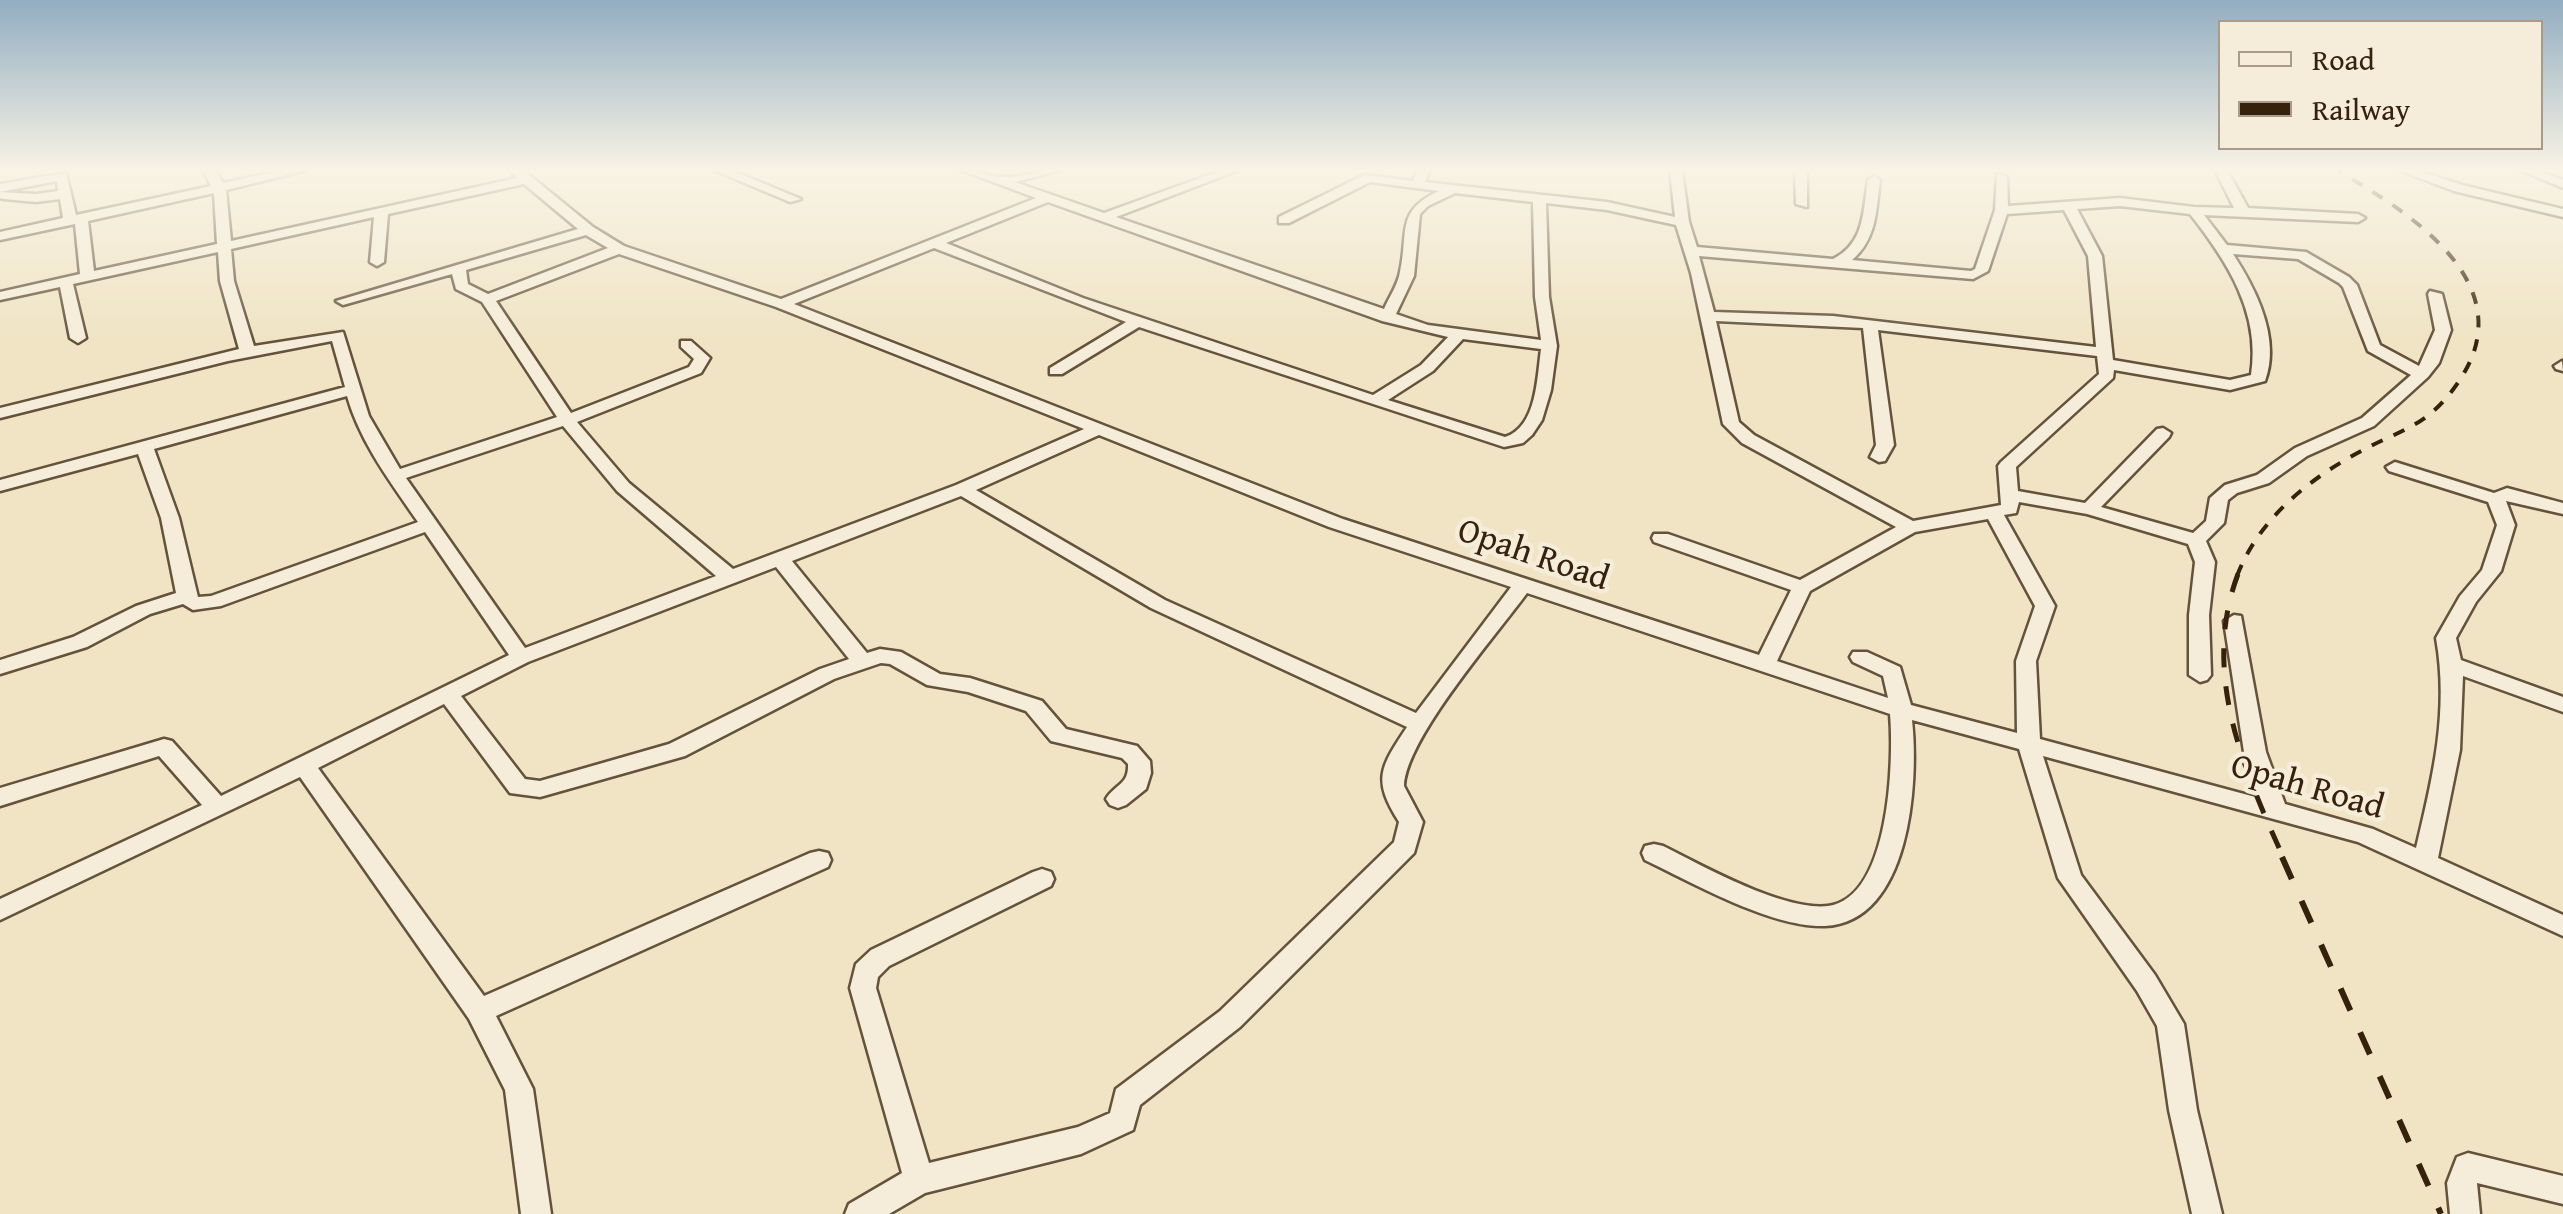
<!DOCTYPE html>
<style>
body{margin:0}
#map{position:relative;width:2563px;height:1214px;overflow:hidden;background:#f0e4c5;font-family:"Gentium Book Plus",serif}
canvas{display:block}
.legend{position:absolute;left:2218px;top:20px;width:325px;height:130px;box-sizing:border-box;background:#f5edd9;border:2px solid #a99b87;margin:0;padding:12px 18px;list-style:none;font-size:30px;color:#36210d}
.legend li{display:flex;align-items:center;gap:20px;height:50px}
.legend b{width:50px;border:2px solid #a99b87}
</style>
<div id="map">
<canvas width="2563" height="1214"></canvas>
<ul class="legend">
<li><b style="height:12px;background:#f5edd9"></b>Road</li>
<li><b style="height:12px;background:#36210d"></b>Railway</li>
</ul>
</div>
<script>
const context = document.querySelector('canvas').getContext('2d');
context.lineJoin = 'round';
function trace(path, color, width, dash) { context.strokeStyle = color; context.lineWidth = width; context.lineCap = dash ? 'butt' : 'round'; context.setLineDash(dash || []); context.stroke(path); }
function fill(path, color) { context.fillStyle = color; context.fill(path, 'evenodd'); }
function write(font, color, halo, rows, align = 'center') {
  context.font = font + ' "Gentium Book Plus",serif'; context.lineWidth = 9; context.setLineDash([]); context.textBaseline = 'middle'; context.strokeStyle = halo; context.fillStyle = color; for (const [text, x, y, turn = 0] of rows) {
    context.save(); context.translate(x, y); context.rotate((+turn || 0) * Math.PI / 180); context.textAlign = isNaN(turn) ? turn : align; if (halo) context.strokeText(text, 0, 0); context.fillText(text, 0, 0); context.restore();
  }
}
const minor = new Path2D(`
 M 203,170 L 215,170 L 223,183 L 284,170 L 307,170 L 226,190 L 231,241 L 517,178 L 509,170 L 523,170 L 593,227 L 624,246 L 781,299 L 1036,198 L 961,170 C 977,170 989,177 1002,177 C 1018,178 1041,170 1061,170 L 1015,182 L 1104,213 L 1222,170 L 1239,170 L 1116,217 L 1384,309 C 1389,297 1398,285 1400,272 C 1409,232 1395,211 1439,191 L 1370,182 L 1289,223 L 1279,223 L 1279,217 L 1364,175 L 1413,181 L 1418,170 L 1430,170 L 1425,182 L 1607,202 L 1675,217 L 1670,170 L 1682,170 L 1689,222 L 1697,247 L 1833,259 C 1865,243 1863,211 1868,180 L 1874,176 L 1880,180 C 1876,210 1877,239 1852,260 L 1971,271 L 1975,269 L 1995,210 L 1997,174 L 2007,177 L 2008,206 L 2120,198 L 2194,207 L 2234,208 L 2215,170 L 2227,170 L 2248,208 L 2358,214 L 2365,218 L 2358,222 L 2204,215 L 2227,245 L 2306,252 L 2349,277 L 2357,285 L 2380,345 L 2419,366 L 2435,330 L 2428,294 L 2430,291 L 2442,294 L 2451,330 L 2439,363 L 2428,377 L 2374,426 L 2307,456 L 2269,483 L 2237,493 L 2228,500 L 2224,523 L 2206,541 L 2215,562 L 2209,615 L 2211,675 L 2207,680 L 2200,682 L 2189,675 L 2189,615 L 2195,562 L 2188,544 L 2087,514 L 2019,502 L 2016,513 L 2004,515 L 2055,606 L 2036,661 L 2040,739 L 2259,798 L 2244,752 L 2224,621 L 2234,615 L 2241,616 L 2266,752 L 2285,804 L 2373,829 L 2416,848 C 2433,777 2449,711 2436,638 L 2460,596 L 2482,570 L 2497,525 L 2488,502 L 2389,471 L 2386,467 L 2395,462 L 2494,493 L 2507,488 L 2563,503 L 2563,514 L 2506,501 L 2515,525 L 2501,571 L 2476,602 L 2456,638 L 2461,660 L 2563,697 L 2563,712 L 2463,676 L 2460,750 L 2438,858 L 2563,915 L 2563,936 L 2358,842 L 2043,756 L 2081,875 L 2155,975 L 2184,1024 L 2197,1110 L 2222,1214 L 2192,1214 L 2169,1110 L 2157,1026 L 2137,991 L 2058,878 L 2019,749 L 1912,720 C 1919,783 1910,922 1825,926 C 1772,928 1693,883 1645,860 L 1642,853 L 1645,846 L 1654,844 L 1663,846 C 1703,866 1783,911 1828,906 C 1890,898 1894,760 1890,714 L 1527,593 C 1497,634 1406,738 1404,786 L 1423,822 L 1414,853 L 1240,1027 L 1140,1105 L 1133,1130 L 1081,1154 L 925,1193 L 889,1214 L 845,1214 L 849,1204 L 902,1173 L 850,988 L 856,964 L 871,950 L 1033,872 L 1042,869 L 1051,872 L 1054,879 L 1051,886 L 889,966 L 878,977 L 876,988 L 929,1163 L 1078,1127 L 1110,1113 L 1116,1089 L 1220,1011 L 1394,842 L 1399,822 C 1372,779 1380,768 1407,727 L 1151,608 L 961,496 L 792,561 L 867,653 L 880,649 L 901,652 L 940,674 L 970,678 L 1042,701 L 1066,729 L 1137,746 L 1150,761 L 1151,773 L 1146,789 L 1126,805 L 1118,808 L 1110,805 L 1106,799 C 1115,784 1129,785 1128,764 L 1122,758 L 1051,741 L 1026,711 L 968,692 L 927,685 L 890,664 L 881,663 L 834,679 L 685,756 L 540,797 L 510,793 L 444,704 L 318,768 L 484,996 L 810,853 L 819,851 L 828,853 L 831,860 L 828,867 L 496,1016 L 533,1089 L 551,1214 L 521,1214 L 505,1090 L 469,1019 L 300,777 L 0,920 L 0,899 L 202,805 L 159,756 L 0,806 L 0,788 L 164,739 L 172,741 L 221,796 L 509,655 L 425,532 L 221,606 L 193,610 L 183,604 L 150,614 L 87,647 L 0,674 L 0,660 L 73,637 L 136,606 L 176,593 L 161,518 L 138,454 L 0,491 L 0,480 L 345,387 L 332,341 L 228,361 L 0,418 L 0,408 L 239,349 L 220,281 L 218,252 L 73,284 L 86,338 L 78,343 L 70,338 L 60,287 L 0,300 L 0,292 L 80,274 L 75,224 L 0,240 L 0,232 L 63,218 L 60,199 L 36,202 L 4,199 L 0,198 L 0,192 L 36,194 L 58,191 L 57,181 L 0,192 L 0,184 L 66,173 L 76,215 L 211,186 ZM 524,184 L 578,229 L 336,301 L 343,305 L 452,274 L 456,289 L 482,302 L 557,417 L 400,469 L 369,416 L 343,332 L 254,346 L 234,281 L 231,249 L 374,217 L 370,262 L 377,266 L 384,262 L 388,214 ZM 214,193 L 217,244 L 94,271 L 88,221 ZM 1455,193 L 1533,202 L 1535,297 L 1541,340 L 1428,325 L 1396,314 L 1414,276 L 1420,214 L 1428,206 ZM 1048,202 L 1382,321 L 1448,337 L 1421,365 L 1373,395 L 1083,298 L 946,243 ZM 1546,203 L 1607,210 L 1676,225 L 1691,273 L 1723,424 L 1742,443 L 1896,527 L 1800,580 L 1668,534 L 1654,534 L 1652,538 L 1654,542 L 1791,590 L 1759,655 L 1343,519 L 794,304 L 934,248 L 1126,322 L 1050,368 L 1050,374 L 1062,374 L 1139,327 L 1504,447 L 1523,443 L 1532,435 L 1542,420 L 1551,390 L 1557,346 L 1549,297 ZM 2120,206 L 2190,214 C 2227,261 2261,313 2251,375 L 2230,380 L 2113,360 L 2102,256 L 2077,209 ZM 2064,210 L 2088,256 L 2096,347 L 1833,316 L 1714,312 L 1699,256 L 1973,279 L 1988,271 L 2007,214 ZM 586,235 L 608,248 L 488,294 L 468,284 L 466,270 ZM 619,254 L 776,307 L 1084,429 L 956,485 L 733,569 L 629,483 L 577,422 L 701,373 L 710,358 L 691,341 L 681,341 L 681,347 L 694,359 L 689,367 L 571,413 L 496,301 ZM 2233,254 L 2298,259 L 2339,283 L 2343,287 L 2368,351 L 2411,375 L 2362,418 L 2295,448 L 2257,475 L 2225,485 L 2210,498 L 2206,521 L 2193,533 L 2101,507 L 2169,437 L 2171,433 L 2163,428 L 2157,429 L 2085,503 L 2018,491 L 2016,467 L 2113,378 L 2114,370 L 2230,390 L 2265,381 C 2281,339 2256,289 2233,254 ZM 1716,321 L 1863,328 L 1876,445 L 1870,457 L 1879,462 L 1885,461 L 1894,445 L 1878,330 L 2097,356 L 2099,374 L 2001,462 L 1998,466 L 2001,505 L 1913,521 L 1754,435 L 1739,422 ZM 1463,339 L 1541,349 C 1537,377 1537,427 1505,437 L 1388,400 L 1433,371 ZM 347,396 C 360,442 391,483 418,522 L 211,596 L 198,597 L 179,518 L 154,449 ZM 563,426 L 617,491 L 716,576 L 525,648 L 406,478 ZM 1099,435 L 1329,527 L 1511,587 L 1416,713 L 1165,600 L 976,490 ZM 1988,519 L 2035,606 L 2016,661 L 2017,733 L 1911,705 L 1900,667 L 1867,652 L 1853,652 L 1850,657 L 1853,662 L 1883,676 L 1888,698 L 1777,661 L 1810,591 L 1915,532 ZM 776,567 L 849,659 L 820,669 L 669,744 L 540,781 L 525,779 L 461,696 L 528,662 Z
 M 714,170 L 731,170 L 801,199 L 790,202 Z
 M 1795,170 L 1807,170 L 1807,207 L 1796,204 Z
 M 2398,170 L 2416,170 L 2462,185 L 2563,209 L 2563,217 L 2454,191 Z
 M 2520,170 L 2537,170 L 2563,180 L 2563,188 Z
 M 2562,361 L 2563,371 L 2556,369 L 2554,366 Z
 M 2468,1153 L 2563,1176 L 2563,1204 L 2477,1183 L 2480,1214 L 2450,1214 L 2447,1183 L 2457,1157 Z`);
trace(minor, '#64523b', 5);
fill(minor, '#f5edd9');
trace(new Path2D(`
 M 2237,576 C 2259,518 2311,477 2365,449 C 2385,438 2407,431 2426,417 C 2445,403 2463,379 2472,357 C 2506,270 2399,207 2337,170`), '#36210d', 4, [12, 12]);
trace(new Path2D(`
 M 2238,574 C 2201,672 2243,768 2284,859`), '#36210d', 5, [19, 19]);
trace(new Path2D(`
 M 2282,857 L 2441,1214`), '#36210d', 6, [24, 24]);
const sky = context.createLinearGradient(0, 0, 0, 340);
sky.addColorStop(0, '#92adc1');
sky.addColorStop(0.5, '#f8f3e5');
sky.addColorStop(1, '#f8f3e500');
context.fillStyle = sky;
context.fillRect(0, 0, 2563, 340);
write('35px', '#36210d', '#f5edd9', [
 ["Opah Road",1533,556,19],
 ["Opah Road",2307,788,16]
]);
</script>
